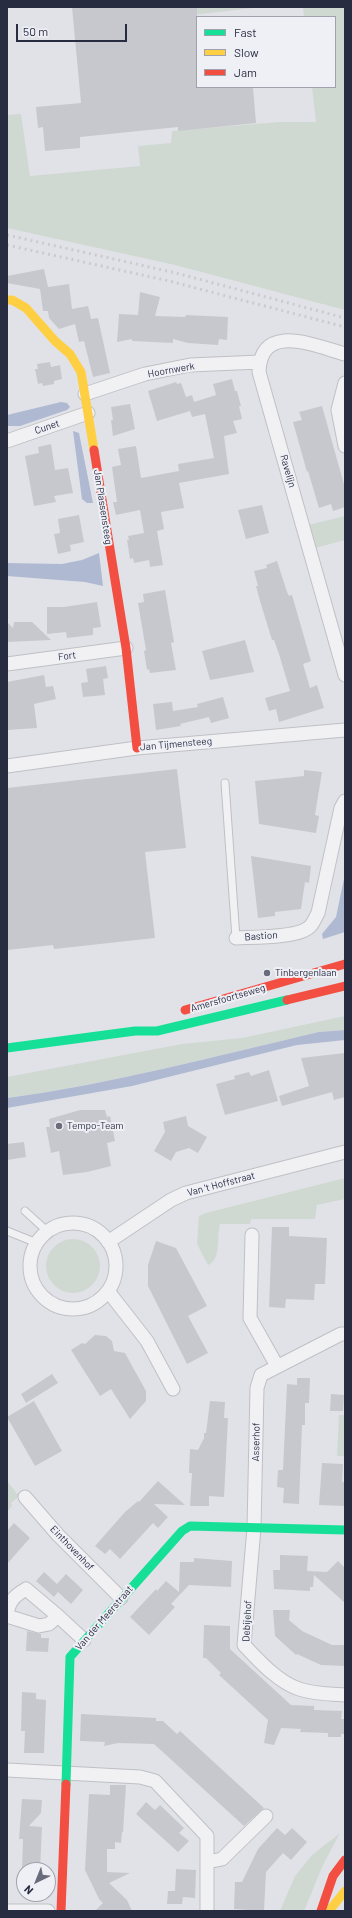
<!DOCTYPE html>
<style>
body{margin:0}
#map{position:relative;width:352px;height:1918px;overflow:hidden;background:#e1e2e7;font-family:Barlow,sans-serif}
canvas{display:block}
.frame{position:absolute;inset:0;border:8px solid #282c40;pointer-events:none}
.legend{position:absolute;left:196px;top:16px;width:140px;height:72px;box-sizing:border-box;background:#eff0f6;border:1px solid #9fa2ad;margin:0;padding:5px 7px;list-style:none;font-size:12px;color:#282c40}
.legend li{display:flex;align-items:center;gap:8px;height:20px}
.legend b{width:20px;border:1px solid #9fa2ad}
.north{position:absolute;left:16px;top:1862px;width:40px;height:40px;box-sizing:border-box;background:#eff0f6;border:1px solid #9fa2ad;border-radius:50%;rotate:223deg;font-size:11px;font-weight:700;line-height:16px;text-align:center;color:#282c40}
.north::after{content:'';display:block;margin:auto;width:14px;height:18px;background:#696c7a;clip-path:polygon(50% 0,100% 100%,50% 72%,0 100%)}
.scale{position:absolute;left:16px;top:24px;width:111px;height:18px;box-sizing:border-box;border:2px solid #282c40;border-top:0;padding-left:5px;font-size:12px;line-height:14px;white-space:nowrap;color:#282c40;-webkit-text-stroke:3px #eff0f6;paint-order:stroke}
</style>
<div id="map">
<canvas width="352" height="1918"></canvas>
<div class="frame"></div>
<ul class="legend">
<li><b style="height:5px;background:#16e098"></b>Fast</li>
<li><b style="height:5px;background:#ffcf43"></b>Slow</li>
<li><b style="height:5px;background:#f24e42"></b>Jam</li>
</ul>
<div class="north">N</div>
<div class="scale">50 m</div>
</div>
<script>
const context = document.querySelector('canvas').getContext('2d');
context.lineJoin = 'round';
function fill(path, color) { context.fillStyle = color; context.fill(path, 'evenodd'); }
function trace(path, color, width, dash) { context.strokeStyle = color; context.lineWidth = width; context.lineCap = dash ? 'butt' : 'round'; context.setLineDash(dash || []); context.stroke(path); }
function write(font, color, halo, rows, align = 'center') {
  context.font = font + ' Barlow,sans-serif'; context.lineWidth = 4; context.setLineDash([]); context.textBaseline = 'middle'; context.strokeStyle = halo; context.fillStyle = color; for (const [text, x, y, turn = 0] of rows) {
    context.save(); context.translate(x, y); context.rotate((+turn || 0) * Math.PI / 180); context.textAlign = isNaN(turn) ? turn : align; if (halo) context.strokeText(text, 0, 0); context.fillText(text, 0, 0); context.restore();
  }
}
fill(new Path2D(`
 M 147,7 L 262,7 L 149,20 Z
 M 303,7 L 345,7 L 345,310 L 175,265 L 7,228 L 7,115 L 21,114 L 30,176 L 140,166 L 138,146 L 171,143 L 172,131 L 279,122 L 316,122 L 312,87 L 335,87 L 335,17 L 304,17 Z
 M 345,516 L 345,540 L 315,548 L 308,525 Z
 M 345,1016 L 345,1030 L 319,1032 C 216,1056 112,1084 7,1098 L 7,1077 L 182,1044 L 242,1038 Z
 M 345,1178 L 345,1199 L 317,1205 L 315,1219 L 251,1219 L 250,1224 L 220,1224 C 216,1239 222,1259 208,1265 L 197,1244 L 199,1216 L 206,1213 Z
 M46 1266a27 27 0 1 1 54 0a27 27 0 1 1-54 0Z
 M 339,1415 L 345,1415 L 345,1456 L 337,1456 Z
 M 7,1481 L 19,1496 L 11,1503 L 12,1506 L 7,1512 Z
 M 340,1833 L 323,1865 L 304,1911 L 280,1911 L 295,1876 L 312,1855 Z`), '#cfd9d2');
fill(new Path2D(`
 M 61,402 L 67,403 L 70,407 L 67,410 L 20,426 L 7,426 L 7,415 Z
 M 73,431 L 79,433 L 93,503 L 87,503 L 82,499 Z
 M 99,553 L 103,586 L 85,582 L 7,576 L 7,563 L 62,564 L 82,560 Z
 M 345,874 L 345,932 L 323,939 L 322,934 L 336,917 Z
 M 345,1030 L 345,1040 L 297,1045 L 132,1086 L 7,1108 L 7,1098 C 112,1084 216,1056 319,1032 Z`), '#afb9d2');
fill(new Path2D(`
 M 72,7 L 197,7 L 197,87 L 253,87 L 256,123 L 178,131 L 178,127 L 80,137 L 80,148 L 45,151 L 43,127 L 38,128 L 36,107 L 81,103 Z
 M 44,269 L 48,287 L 69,284 L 72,309 L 88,306 L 91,319 L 98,318 L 110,373 L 93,377 L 84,341 L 79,342 L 75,324 L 59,329 L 49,318 L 48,311 L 43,311 L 40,289 L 7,283 L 7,276 Z
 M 140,292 L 160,297 L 155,316 L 185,317 L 186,315 L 228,317 L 227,340 L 219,339 L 218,345 L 188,343 L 173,339 L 173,343 L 132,341 L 132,339 L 117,342 L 119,314 L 138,315 Z
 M 50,362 L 51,367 L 60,365 L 62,379 L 54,381 L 54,384 L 43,386 L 42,383 L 38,384 L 35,369 L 38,369 L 37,364 Z
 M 232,379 L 235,391 L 237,391 L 241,406 L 239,406 L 242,419 L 233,421 L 237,433 L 224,436 L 229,474 L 179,483 L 184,508 L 161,512 L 164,529 L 157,531 L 163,565 L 150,567 L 149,560 L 134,563 L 133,558 L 130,559 L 127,540 L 129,540 L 128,536 L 144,533 L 140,510 L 116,515 L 113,502 L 117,502 L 112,467 L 121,465 L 118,449 L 136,446 L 141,478 L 179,471 L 178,464 L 214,458 L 205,414 L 192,417 L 190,411 L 157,421 L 148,391 L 176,382 L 177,384 L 181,383 L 186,397 L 192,395 L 194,402 L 216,395 L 213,384 Z
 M 130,404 L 135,429 L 113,436 L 111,420 L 113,420 L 111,407 Z
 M 322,406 L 345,488 L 345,507 L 333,511 L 331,504 L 319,508 L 308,471 L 307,472 L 293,422 L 302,420 L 299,412 Z
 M 51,444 L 55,470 L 68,468 L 73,493 L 54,496 L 56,502 L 34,506 L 25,456 L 39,453 L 38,447 Z
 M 262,505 L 269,533 L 246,539 L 238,510 Z
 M 79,515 L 84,542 L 70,545 L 71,551 L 58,554 L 54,534 L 60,533 L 58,519 Z
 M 277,561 L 287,592 L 289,596 L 292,595 L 311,661 L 303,664 L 310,688 L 317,685 L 324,708 L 279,722 L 276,709 L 269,711 L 265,698 L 290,691 L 279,654 L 274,640 L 272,640 L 260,601 L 256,586 L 258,586 L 254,571 L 267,568 L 266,565 Z
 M 165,590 L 174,642 L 171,643 L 176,670 L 150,673 L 149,669 L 147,670 L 144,651 L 146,650 L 138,603 L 144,602 L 143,594 Z
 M 97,602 L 101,627 L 93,628 L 93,635 L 67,638 L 66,632 L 47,634 L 47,607 L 64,607 Z
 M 7,622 L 13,628 L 14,622 L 32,622 L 51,640 L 7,642 Z
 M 245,640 L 254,672 L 210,680 L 202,651 Z
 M 106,666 L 108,678 L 103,679 L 105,695 L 83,697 L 81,683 L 88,682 L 86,669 Z
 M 44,675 L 46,687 L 53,686 L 56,699 L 34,704 L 37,728 L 7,730 L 7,682 Z
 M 223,697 L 229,718 L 211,723 L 209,717 L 180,724 L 181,726 L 156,730 L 153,704 L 172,702 L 173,711 L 198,707 L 197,704 Z
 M 177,769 L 186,848 L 145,852 L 155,938 L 54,949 L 53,945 L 7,950 L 7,788 Z
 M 304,770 L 322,772 L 315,815 L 319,816 L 316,833 L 259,824 L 255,781 L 304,776 Z
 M 251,856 L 311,866 L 309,883 L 305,882 L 301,909 L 275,912 L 275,916 L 258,918 Z
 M 345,1053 L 345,1097 L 334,1100 L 332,1092 L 282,1106 L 279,1096 L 309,1086 L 301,1058 Z
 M 269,1070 L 278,1101 L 225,1115 L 216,1084 L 235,1079 L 234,1076 L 249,1072 L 251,1076 Z
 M 80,1110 L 105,1110 L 107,1117 L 110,1116 L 115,1141 L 107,1143 L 111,1166 L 87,1172 L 63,1175 L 59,1151 L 51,1153 L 46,1127 L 50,1127 L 49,1119 Z
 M 186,1116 L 188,1126 L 207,1137 L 198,1153 L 189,1148 L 176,1152 L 171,1161 L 154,1151 L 165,1132 L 163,1122 Z
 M 24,1142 L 26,1157 L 7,1160 L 7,1144 Z
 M 272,1227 L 289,1227 L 289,1236 L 327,1238 L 325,1284 L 315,1284 L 314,1300 L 286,1299 L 285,1308 L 269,1307 Z
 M 156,1241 L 176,1248 L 207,1306 L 188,1316 L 208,1353 L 187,1364 L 148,1286 L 148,1265 Z
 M 95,1335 L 106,1336 L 112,1341 L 114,1351 L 125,1353 L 146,1391 L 146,1401 L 130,1419 L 111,1389 L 100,1396 L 71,1350 L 82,1343 L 85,1344 Z
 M 52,1374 L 58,1383 L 26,1403 L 21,1394 Z
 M 297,1378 L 310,1378 L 309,1403 L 305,1403 L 305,1425 L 302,1425 L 299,1504 L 283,1503 L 284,1488 L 277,1487 L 278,1470 L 283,1470 L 287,1384 L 297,1385 Z
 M 331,1394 L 344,1395 L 343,1411 L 330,1411 Z
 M 34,1401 L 62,1451 L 35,1466 L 7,1417 Z
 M 210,1401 L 225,1402 L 224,1418 L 228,1418 L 224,1497 L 209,1496 L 209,1506 L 190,1506 L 192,1473 L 189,1473 L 190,1449 L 198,1450 L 204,1438 L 204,1433 L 206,1433 Z
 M 322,1463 L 343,1464 L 342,1482 L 344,1482 L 345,1506 L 319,1505 Z
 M 158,1481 L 185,1505 L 154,1504 L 168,1517 L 158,1528 L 153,1523 L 120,1559 L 110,1549 L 105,1554 L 95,1546 L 125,1512 L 138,1501 L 139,1502 Z
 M 14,1523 L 30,1538 L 7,1564 L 7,1531 Z
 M 280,1555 L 308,1556 L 307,1571 L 327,1572 L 338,1561 L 345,1568 L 345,1603 L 314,1575 L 313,1587 L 310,1587 L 310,1591 L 274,1589 L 273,1570 L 280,1570 Z
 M 194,1558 L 232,1561 L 231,1587 L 189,1585 L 171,1604 L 175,1607 L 149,1635 L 130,1617 L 156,1589 L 157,1591 L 166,1581 L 179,1592 L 180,1562 L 194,1562 Z
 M 44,1572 L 57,1584 L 66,1574 L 83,1590 L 71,1604 L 58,1592 L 54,1597 L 36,1581 Z
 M 273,1610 L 290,1610 L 289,1620 L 302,1631 L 332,1645 L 345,1645 L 345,1666 L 321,1665 L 297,1654 L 296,1655 L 275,1636 Z
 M 204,1625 L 230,1626 L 230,1649 L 291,1705 L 314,1706 L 314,1710 L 342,1711 L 341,1719 L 345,1719 L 345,1734 L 341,1734 L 341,1737 L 328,1737 L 328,1733 L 300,1732 L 301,1729 L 281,1728 L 274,1745 L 264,1743 L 268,1720 L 219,1675 L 221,1673 L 206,1658 L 203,1658 Z
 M 27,1631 L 41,1634 L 41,1638 L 49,1638 L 48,1652 L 26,1651 Z
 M 22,1692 L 36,1693 L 36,1699 L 46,1700 L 44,1753 L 24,1753 L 25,1731 L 21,1731 Z
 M 81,1714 L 156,1718 L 156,1721 L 163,1721 L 177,1734 L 180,1731 L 264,1808 L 244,1826 L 154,1744 L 118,1743 L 104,1746 L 105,1742 L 80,1741 Z
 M 110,1785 L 126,1785 L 123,1832 L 122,1832 L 121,1843 L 115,1842 L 115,1849 L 107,1849 L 107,1872 L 130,1873 L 109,1883 L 127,1900 L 132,1911 L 95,1911 L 103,1903 L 99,1899 L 85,1870 L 89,1794 L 110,1795 Z
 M 22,1799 L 42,1800 L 41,1813 L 29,1826 L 42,1827 L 40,1870 L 22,1870 L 23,1839 L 19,1839 Z
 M 146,1802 L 155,1810 L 160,1805 L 184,1828 L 179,1833 L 189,1841 L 178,1852 L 136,1814 Z
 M 277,1828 L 285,1835 L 292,1828 L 307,1842 L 291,1860 L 283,1853 L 266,1872 L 264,1911 L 234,1909 L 235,1882 L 242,1882 L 258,1849 Z
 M 176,1869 L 196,1870 L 195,1898 L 183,1897 L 182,1904 L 167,1904 L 168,1891 L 175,1891 Z`), '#c7c8cd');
const lane = new Path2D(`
 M 225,783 L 236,938
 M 25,1211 L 48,1232
 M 7,1231 L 37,1243`);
const street = new Path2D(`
 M 345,354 C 315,346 261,321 259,372 L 345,675
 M 85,394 L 145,374 L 190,365 L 260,362
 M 338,410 L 345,383
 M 345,412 L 338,410 L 345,446
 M 7,441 L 88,413
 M 7,664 L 126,648
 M 7,766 L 137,748 L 345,730
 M 236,938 C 252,937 296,938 308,928 C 313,925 315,918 318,913 L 341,808 L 345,801
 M30 1266a43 43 0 1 1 86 0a43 43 0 1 1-86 0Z
 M 252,1235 L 250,1318 L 277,1366
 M 108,1242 L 171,1200 L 186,1193 L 345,1152
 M 108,1291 L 147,1341 L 173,1389
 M 345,1334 L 341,1334 L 261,1375 L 257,1388 L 254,1528 L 244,1645 C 259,1661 278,1682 299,1689 C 314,1694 330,1694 345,1695
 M 25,1497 L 58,1535 L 121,1598
 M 58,1616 L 26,1589 C 14,1596 8,1602 7,1616 L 39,1626 L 49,1624 L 58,1616 L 84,1640
 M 7,1770 L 140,1777 L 155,1781 L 207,1836 L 207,1911
 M 207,1862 L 222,1859 L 266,1816
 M 7,1911 L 48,1911`);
trace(lane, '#bfc0c5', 9);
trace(street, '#bfc0c5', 15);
trace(lane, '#f1f1f3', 7);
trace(street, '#f1f1f3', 13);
trace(new Path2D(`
 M 7,1048 L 135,1031 L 157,1031 L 287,1000
 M 66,1784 L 70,1657 L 182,1531 L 190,1526 L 345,1530`), '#16e098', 9);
trace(new Path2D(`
 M 7,300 L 12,300 L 26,308 L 55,341 L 70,354 L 81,372 L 94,450
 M 329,1911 L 345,1891`), '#ffcf43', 9);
trace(new Path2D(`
 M 94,450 L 126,648 L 137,748
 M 287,1000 L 345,986
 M 185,1010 L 345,964
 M 61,1911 L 66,1784
 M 321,1911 L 333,1876 L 345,1860`), '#f24e42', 9);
trace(new Path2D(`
 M 7,235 L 176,273 L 345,318
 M 7,245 L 169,281 L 345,327`), '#cacbcf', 3, [2, 4]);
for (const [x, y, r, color] of [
 [267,973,4,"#696c7a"],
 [59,1126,4,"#696c7a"]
]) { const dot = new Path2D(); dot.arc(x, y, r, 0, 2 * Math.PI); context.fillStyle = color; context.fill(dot); trace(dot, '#eff0f6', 1.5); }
write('10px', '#282c40', '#eff0f6', [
 ["Hoornwerk",171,370,-10],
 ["Cunet",47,427,-19],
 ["Ravelijn",288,471,74],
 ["Jan Plassensteeg",103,507,81],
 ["Fort",67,656,-7],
 ["Jan Tijmensteeg",176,744,-5],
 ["Bastion",261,936,-4],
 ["Amersfoortseweg",228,998,-16],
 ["Van 't Hoffstraat",221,1184,-15],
 ["Asserhof",256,1442,-89],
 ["Einthovenhof",72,1548,46],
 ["Van der Meerstraat",104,1618,-49],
 ["Debijehof",247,1621,-87]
]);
write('10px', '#282c40', '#eff0f6', [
 ["Tinbergenlaan",275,973],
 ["Tempo-Team",67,1126]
], 'left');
</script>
